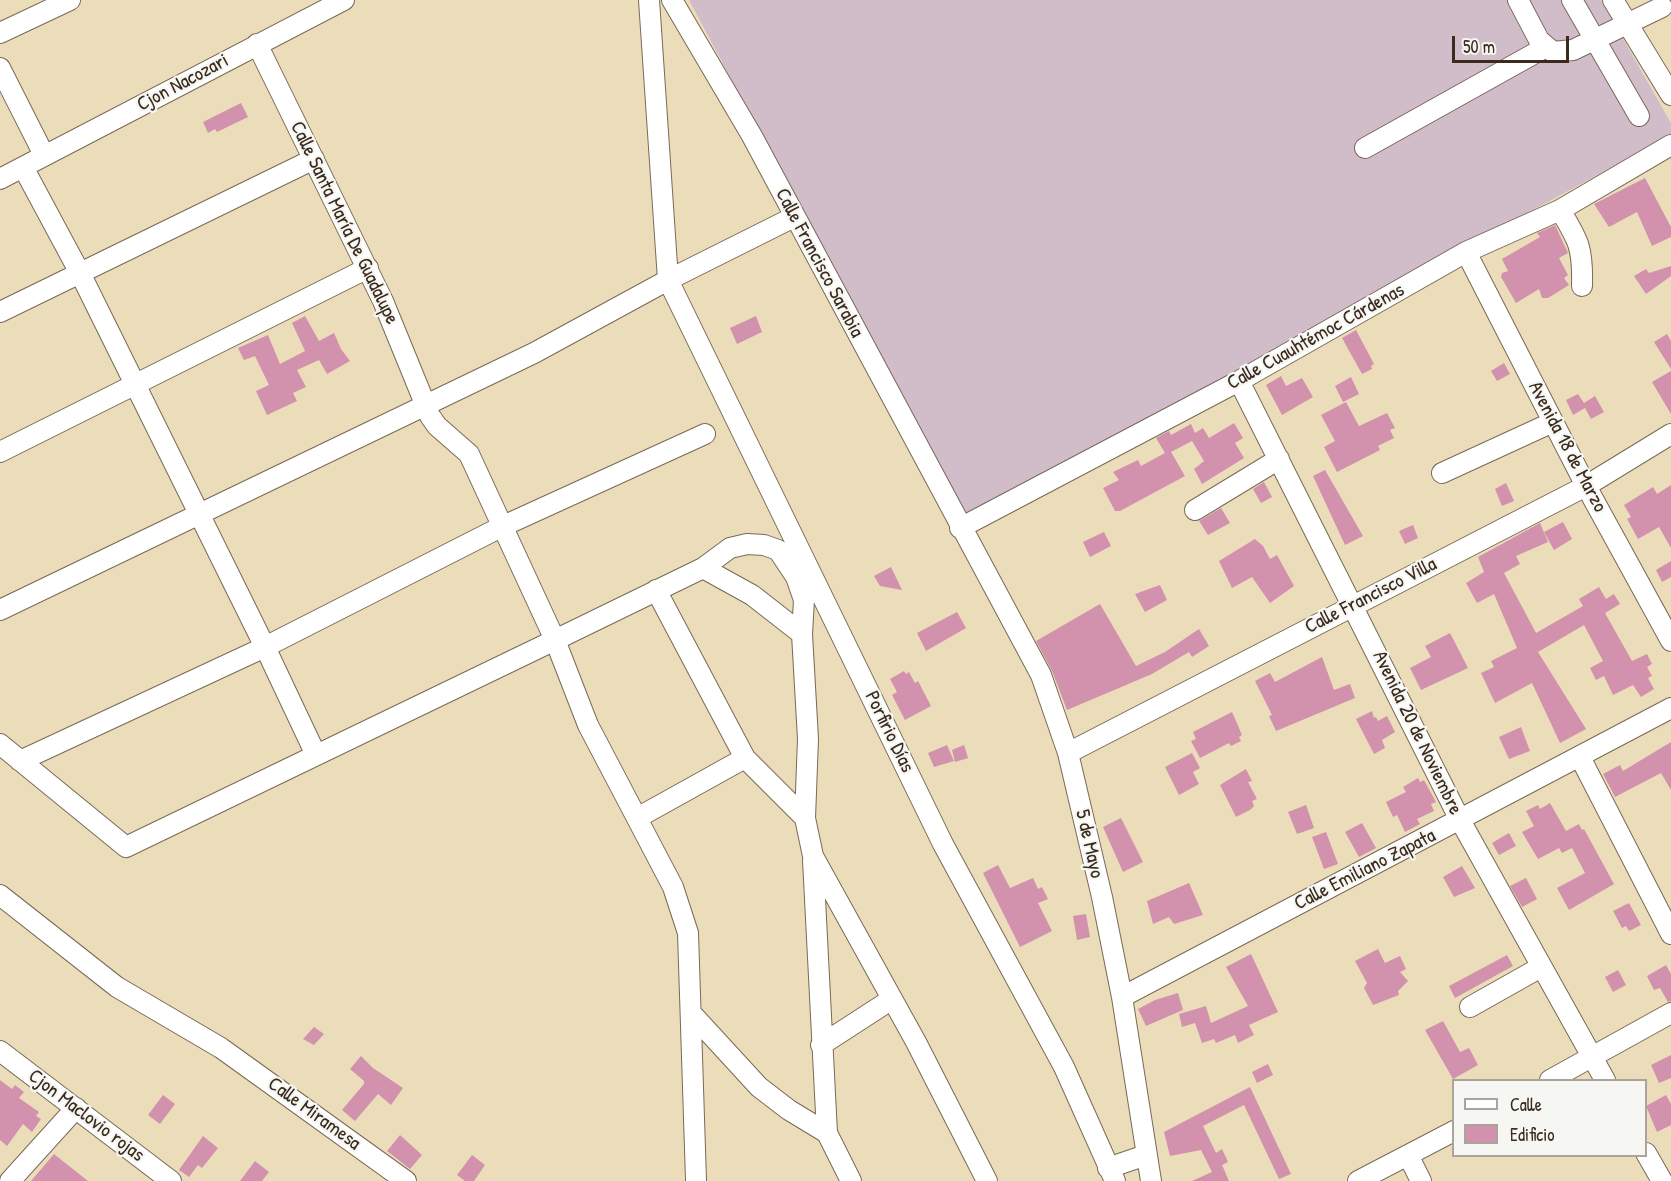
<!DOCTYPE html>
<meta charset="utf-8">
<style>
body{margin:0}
#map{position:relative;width:1671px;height:1181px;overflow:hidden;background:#ecddba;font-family:"Patrick Hand",sans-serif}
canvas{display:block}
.legend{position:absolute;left:1452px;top:1079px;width:195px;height:78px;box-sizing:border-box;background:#f6f6f2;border:2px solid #aba49d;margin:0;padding:8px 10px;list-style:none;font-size:18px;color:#3b2a1e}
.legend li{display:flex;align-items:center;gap:12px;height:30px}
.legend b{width:30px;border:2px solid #aba49d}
.scale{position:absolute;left:1452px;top:36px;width:117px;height:27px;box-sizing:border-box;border:3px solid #3b2a1e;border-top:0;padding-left:8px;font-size:18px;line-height:21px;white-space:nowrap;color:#3b2a1e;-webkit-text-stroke:4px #f6f6f2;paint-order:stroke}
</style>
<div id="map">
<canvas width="1671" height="1181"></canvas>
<ul class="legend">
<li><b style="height:8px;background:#fff"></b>Calle</li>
<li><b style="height:16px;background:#d291ac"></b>Edificio</li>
</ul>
<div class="scale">50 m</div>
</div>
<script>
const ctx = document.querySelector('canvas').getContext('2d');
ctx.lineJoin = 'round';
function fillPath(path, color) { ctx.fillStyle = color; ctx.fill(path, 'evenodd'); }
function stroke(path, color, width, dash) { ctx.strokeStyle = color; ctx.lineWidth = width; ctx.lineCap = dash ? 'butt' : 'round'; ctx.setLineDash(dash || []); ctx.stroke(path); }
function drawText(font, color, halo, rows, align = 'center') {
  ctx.font = font + ' "Patrick Hand",sans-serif'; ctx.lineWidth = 4.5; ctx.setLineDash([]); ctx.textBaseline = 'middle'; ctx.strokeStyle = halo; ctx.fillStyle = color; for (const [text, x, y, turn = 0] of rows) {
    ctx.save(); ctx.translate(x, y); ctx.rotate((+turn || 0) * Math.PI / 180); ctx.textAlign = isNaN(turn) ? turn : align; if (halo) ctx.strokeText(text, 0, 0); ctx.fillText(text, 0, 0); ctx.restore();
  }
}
const industrial = new Path2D(`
 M689 0H1601L1671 123V135L965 519Z`);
const building = new Path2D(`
 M241 103 248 117 217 132 215 129 208 133 203 122Z
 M1645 178 1671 227V237L1652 246 1637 212 1609 227 1594 204Z
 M1555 225 1568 253 1559 258 1568 275 1564 278 1569 285 1548 298H1542L1539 289 1516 303 1501 277 1502 273 1508 271 1502 259 1540 237 1537 233Z
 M1671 266V276L1646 294 1634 276 1646 269 1649 273Z
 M305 316 319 341 334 333 341 349 350 361 327 374 319 360 297 370 306 387 293 393 297 401 267 415 256 391 269 385 255 356 244 360 238 348 268 335 280 364 305 351 292 323Z
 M756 316 762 332 737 344 730 328Z
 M1356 330 1374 364 1371 366 1372 369 1362 374 1342 338Z
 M1667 334 1671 341V369L1654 342Z
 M1504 363 1510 374 1497 381 1491 371Z
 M1671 371V414L1652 382Z
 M1281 376 1286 386 1302 378 1313 397 1282 415 1266 385Z
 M1351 377 1359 394 1343 402 1335 386Z
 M1578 394 1584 403 1595 396 1604 412 1591 419 1585 408 1573 415 1566 400Z
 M1346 402 1359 426 1387 413 1395 428 1390 430 1394 438 1378 446 1380 450 1337 472 1324 447 1335 441 1321 415Z
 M1234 423 1243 438 1235 443 1244 458 1202 484 1194 469 1204 461 1192 441 1171 452 1185 476 1120 511H1115L1103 488 1119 480 1113 472 1138 460 1141 466 1165 453 1156 438 1169 431 1171 435 1191 424 1195 433 1203 428 1209 438Z
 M1325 470 1363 536 1345 545 1313 476Z
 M1264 482 1272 497 1261 503 1253 489Z
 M1506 483 1514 501 1502 506 1495 489Z
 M1671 485V548L1659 527 1638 539 1627 519 1631 517 1624 505 1653 487 1657 494Z
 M1221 508 1230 523 1208 535 1199 521Z
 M1563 522 1572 539 1554 550 1544 532Z
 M1540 523 1548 542 1516 556 1520 564 1504 573 1536 633 1583 606 1579 599 1599 587 1606 599 1614 594 1620 604 1605 613 1632 661 1647 654 1652 664 1647 667 1652 676 1648 678 1654 689 1641 697 1633 685 1613 695 1604 676 1596 680 1590 668 1603 661 1584 625 1538 652 1586 729 1560 743 1532 683 1495 703 1481 673 1494 667 1491 661 1517 648 1494 594 1477 603 1466 583 1484 572 1478 557Z
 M1413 525 1418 538 1405 544 1399 531Z
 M1104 532 1111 546 1090 557 1083 542Z
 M1255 539 1263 546 1270 559 1277 555 1294 586 1270 603 1252 577 1232 588 1219 561Z
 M1671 561V577L1662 582 1656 570Z
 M891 567 902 590 880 586 874 576Z
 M1160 585 1167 600 1145 612 1135 594Z
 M1100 604 1136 666 1165 652 1199 629 1209 646 1192 657 1189 652 1152 674 1067 710 1052 671 1036 641Z
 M957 612 966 628 926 651 917 633Z
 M1450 633 1468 668 1421 690 1410 668 1431 657 1425 646Z
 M1322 657 1334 690 1350 684 1355 698 1276 731 1269 716 1272 715 1255 681 1270 673 1275 682Z
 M904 671 906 674 909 672 915 683 918 681 931 706 905 720 892 695 897 692 890 679Z
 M1372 711 1374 718 1376 717 1378 721 1387 716 1395 732 1382 740 1385 748 1374 754 1356 719Z
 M1232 712 1242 735 1239 737 1241 741 1231 746 1229 743 1200 758 1191 741 1196 739 1193 732Z
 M1521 727 1530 751 1509 759 1499 737Z
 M1671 742V790L1661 773 1615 797 1603 774 1620 765 1623 771Z
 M947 745 954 761 934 767 928 753Z
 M964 745 968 758 955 762 952 750Z
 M1192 753 1200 768 1193 772 1199 784 1179 795 1165 767Z
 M1246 769 1252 781 1248 782 1257 799 1252 801 1254 806 1250 810 1236 817 1220 785Z
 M1418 778 1420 782 1424 780 1436 802 1431 804 1434 811 1417 819 1420 824 1405 832 1397 815 1393 817 1386 802 1406 792 1403 787Z
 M1550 803 1566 831 1579 824 1582 830 1584 829 1614 884 1569 910 1557 888 1585 873 1572 848 1562 853 1559 848 1538 859 1522 832 1534 826 1526 811 1538 805 1540 809Z
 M1306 805 1314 828 1297 834 1288 812Z
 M1121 818 1143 862 1123 872 1103 827Z
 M1362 823 1376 848 1359 857 1345 832Z
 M1326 832 1338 864 1324 869 1312 837Z
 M1509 833 1516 846 1499 855 1492 843Z
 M998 865 1010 888 1033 878 1038 889 1042 887 1048 899 1038 903 1052 931 1020 947 983 873Z
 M1462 866 1475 888 1454 897 1443 877Z
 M1526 878 1537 899 1522 907 1510 886Z
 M1189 883 1203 915 1174 924 1169 917 1153 924 1147 901Z
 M1629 903 1641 925 1629 931 1626 926 1622 928 1613 911Z
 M1086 914 1090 937 1077 940 1073 916Z
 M1378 949 1385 963 1400 956 1406 969 1400 972 1408 981 1398 991 1399 995 1373 1005 1364 988 1367 983 1355 961Z
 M1251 954 1278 1012 1249 1025 1254 1035 1238 1043 1235 1035 1216 1043 1214 1039 1202 1043 1195 1023 1182 1027 1179 1014 1206 1006 1211 1023 1248 1006 1226 967Z
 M1507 955 1513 966 1455 998 1449 986Z
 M1666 965 1671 974V1001L1668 1002 1660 988 1654 990 1647 976Z
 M1618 970 1626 985 1613 992 1605 977Z
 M1178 993 1183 1010 1146 1026 1138 1009 1155 1000Z
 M1443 1021 1460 1052 1469 1048 1478 1065 1453 1079 1425 1030Z
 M314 1027 324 1034 314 1045 303 1039Z
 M1671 1055V1078L1659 1083 1651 1065Z
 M361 1056 373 1068 403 1088 391 1105 378 1094 355 1121 342 1110 364 1084V1081L350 1069Z
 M1268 1064 1273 1075 1257 1083 1252 1072Z
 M0 1080 12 1089 15 1085 24 1092 19 1098 39 1112 36 1116 41 1119 32 1132 23 1124 7 1146 0 1140Z
 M1250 1087 1291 1174 1279 1179 1244 1105 1203 1126 1216 1153 1222 1149 1228 1162 1222 1165 1229 1181H1192L1212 1172 1201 1150 1170 1156 1164 1132Z
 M163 1095 175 1104 160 1124 148 1115Z
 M1666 1095 1671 1104V1125L1657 1132 1646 1106Z
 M400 1135 422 1155 410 1169 387 1151Z
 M203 1136 218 1148 202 1168 198 1165 189 1177 179 1170Z
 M54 1154 64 1162 88 1181H31Z
 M472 1155 485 1165 474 1181H465L457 1175Z
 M255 1161 269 1172 262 1181H240Z`);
const minor = new Path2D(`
 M649 0 668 280 943 844 1064 1067 1115 1181
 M672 0 752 136 1041 675 1068 753 1102 897 1122 997 1151 1181
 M1518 0 1539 40 1553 52 1573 50 1662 7
 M1572 0 1639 116
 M1613 0 1671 95
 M0 33 70 0
 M257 44 383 301 430 416 437 426 469 454 555 640 703 568 730 548 747 544 764 545 778 550 796 577 804 600 802 634 808 739 805 818 813 856 916 1042 987 1181
 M0 68 44 155
 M1365 148 1546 47
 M23 167 81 275 265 647 501 527 705 434
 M0 179 344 0
 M1560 210C1579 241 1583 248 1582 286
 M1466 252 1586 486 1671 641
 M0 312 314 159
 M1239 381 1460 820 1605 1080
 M0 452 368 268
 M1442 473 1553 422
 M1195 510 1279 459
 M960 528 1239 381 1466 252 1560 210 1671 145
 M703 568 752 595 802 634
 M656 590 745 758 805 818
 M0 610 534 353 668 280 794 217
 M0 744 126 847 555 640 588 725 673 887 688 933 696 1180
 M1068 753 1586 486 1671 434
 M1580 757 1671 934
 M20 761 265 647 316 755
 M637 818 745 758
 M0 895 117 987 221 1048 406 1181
 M1122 997 1671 708
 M1470 1007 1541 967
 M691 1013 759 1087 789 1110 827 1133 813 860
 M821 1045 892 999
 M0 1051 171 1181
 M1550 1080 1671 1013
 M827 1133 851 1181
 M1646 1153 1662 1181
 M1408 1155 1421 1181
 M1108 1168 1146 1155
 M10 1181 76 1108
 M1358 1181 1454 1131`);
const streetNames = [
 ["Cjon Nacozari",183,83,-28],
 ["Calle Santa María De Guadalupe",344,223,64],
 ["Calle Francisco Sarabia",819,263,62],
 ["Calle Cuauhtémoc Cárdenas",1316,337,-29],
 ["Avenida 18 de Marzo",1567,447,62],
 ["Calle Francisco Villa",1371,596,-27],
 ["Porfirio Días",889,732,64],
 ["Avenida 20 de Noviembre",1417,733,64],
 ["5 de Mayo",1089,844,77],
 ["Calle Emiliano Zapata",1365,870,-27],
 ["Calle Miramesa",314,1114,36],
 ["Cjon Maclovio rojas",86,1116,37]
];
fillPath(industrial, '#d1bdca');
fillPath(building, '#d291ac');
stroke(minor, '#796955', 22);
stroke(minor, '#fff', 20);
drawText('20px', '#3b2a1e', '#f6f6f2', streetNames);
</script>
